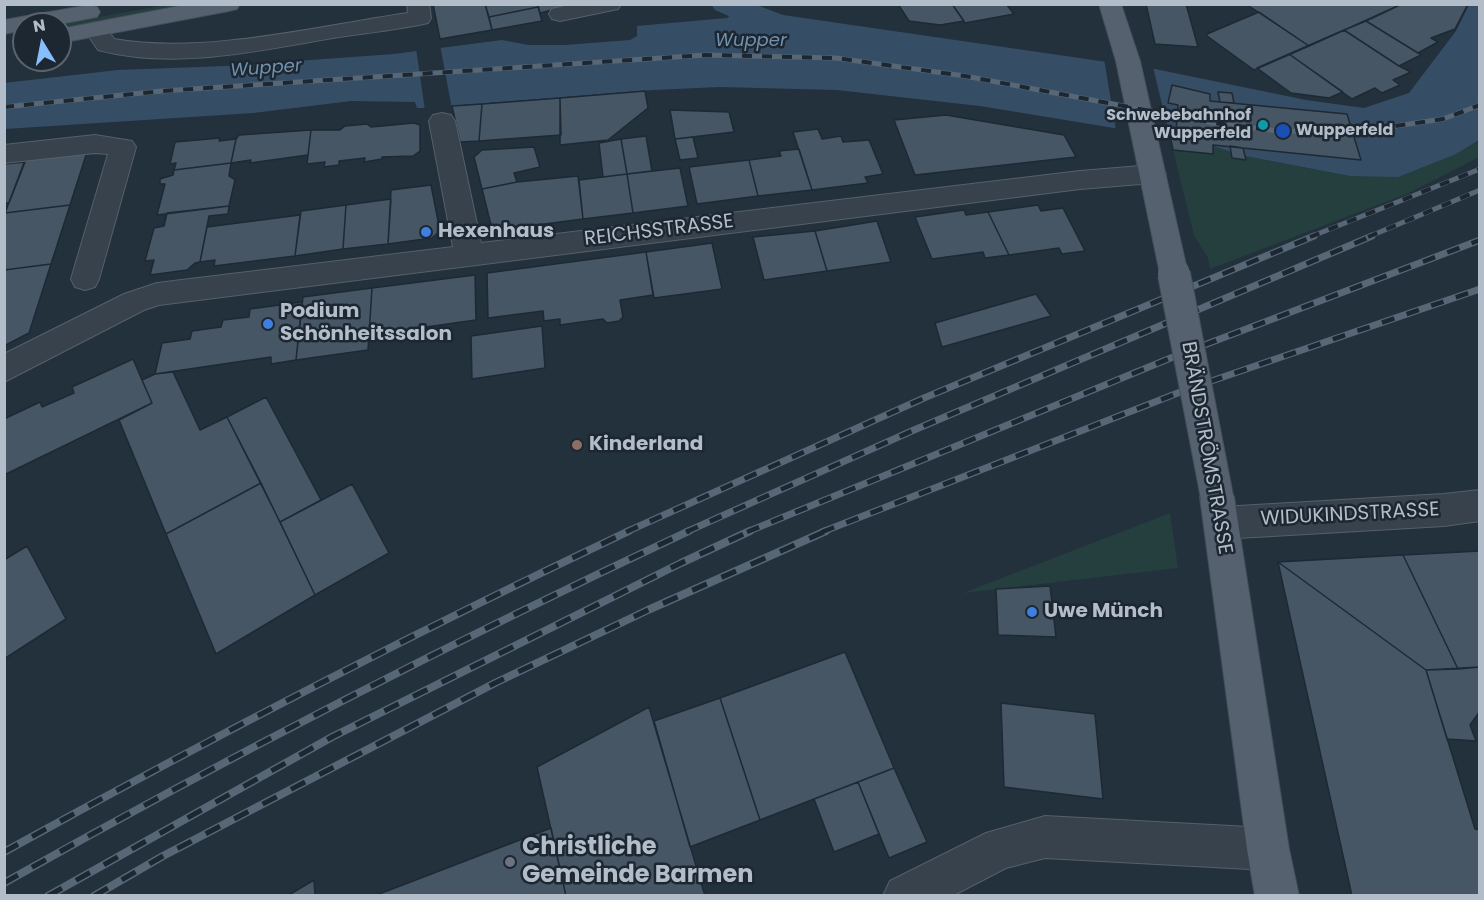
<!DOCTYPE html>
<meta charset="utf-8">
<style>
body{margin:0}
#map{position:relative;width:1484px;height:900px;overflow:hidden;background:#23313d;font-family:Poppins,sans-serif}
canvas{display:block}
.frame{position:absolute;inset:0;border:6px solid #b2bdc9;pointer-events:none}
.north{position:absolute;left:12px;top:12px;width:60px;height:60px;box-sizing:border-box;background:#1c2732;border:2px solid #58636e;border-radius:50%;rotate:350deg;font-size:16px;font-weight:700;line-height:24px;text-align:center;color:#b2bdc9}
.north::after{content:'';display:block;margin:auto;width:21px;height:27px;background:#85befb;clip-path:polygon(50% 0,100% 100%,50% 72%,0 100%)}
</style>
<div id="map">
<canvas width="1484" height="900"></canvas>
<div class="frame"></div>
<div class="north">N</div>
</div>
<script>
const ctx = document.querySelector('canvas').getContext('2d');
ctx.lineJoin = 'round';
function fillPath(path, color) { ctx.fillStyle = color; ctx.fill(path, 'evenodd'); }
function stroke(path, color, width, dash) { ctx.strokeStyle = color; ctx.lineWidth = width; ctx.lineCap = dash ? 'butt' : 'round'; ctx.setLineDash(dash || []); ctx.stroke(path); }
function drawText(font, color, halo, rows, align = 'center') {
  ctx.font = font + ' Poppins,sans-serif'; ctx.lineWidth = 5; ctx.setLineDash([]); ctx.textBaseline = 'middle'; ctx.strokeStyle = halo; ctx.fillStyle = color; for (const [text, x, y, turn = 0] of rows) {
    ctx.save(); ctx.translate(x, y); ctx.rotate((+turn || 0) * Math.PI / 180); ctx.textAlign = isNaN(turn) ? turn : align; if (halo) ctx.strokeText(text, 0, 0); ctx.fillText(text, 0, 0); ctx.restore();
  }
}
const green = new Path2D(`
 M165 5H193L60 30V24Z
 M1169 134 1181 135 1240 155 1350 176 1456 154 1479 140V157L1409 193 1210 269 1208 258 1194 235Z
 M1170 513 1178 568 963 593Z`);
const water = new Path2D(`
 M754 4 783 15 1155 69 1306 100 1364 108 1409 93 1456 31 1469 5H1479V140L1456 154 1398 177 1350 176 1240 155 1181 135 1114 128 980 106 837 90 720 87 653 90 425 108H417L415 102 351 101 253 113 5 129 4 83 118 70 226 66 394 54 502 40 528 45H565L630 40 637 36V26L727 18 742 5Z`);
const pier = new Path2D(`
 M440 45 452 109 425 111 416 48Z
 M1104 59 1153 67 1170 137 1116 131Z`);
const canal = new Path2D(`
 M711 4H750L799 26 804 32 799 38 789 41 779 38 715 10Z`);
const building = new Path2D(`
 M433 4H485L492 30 440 39Z
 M485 4H537L538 7 489 17Z
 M542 4H578L540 13 538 5Z
 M898 4H952L964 21 940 25 909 21Z
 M952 4H1006L1014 14 965 23Z
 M1146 4H1186L1198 47 1155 44Z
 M1246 4H1402L1309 46Z
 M1402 4H1468L1455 29 1431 38 1438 42 1418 53 1366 21Z
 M538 7 542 21 492 30 489 17Z
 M1259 12 1309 46 1254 70 1207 36V34Z
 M1366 21 1418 53 1421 55 1399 66 1344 30Z
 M1344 30 1399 66 1411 72 1393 80 1400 85 1382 93 1375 88 1352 99 1289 54Z
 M1289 54 1343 92 1329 98 1291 93 1257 68Z
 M1172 85 1210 94V101L1347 114 1361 160 1213 145V154L1173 150 1169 130 1176 131 1178 105 1168 103Z
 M645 91 648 108 608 140 560 145V98Z
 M1218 92 1232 93 1234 103 1220 102Z
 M560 98 561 135 479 141 482 104Z
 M482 104 479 141 460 142 452 106Z
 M670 110 729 112 734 132 675 139Z
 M946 115 1064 135 1076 157 915 175 894 120Z
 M414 123 420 125V151L413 156 382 157V159L364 162 365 158 339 161V165L324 167 325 162 307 164 311 130H340L345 126 367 124 371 127Z
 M818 129 822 139 841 136 843 142 869 140 883 174 865 177 868 183 812 190 793 132Z
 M311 130 308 155 250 163 251 160 231 163 236 139 239 135Z
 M646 136 652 171 627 174 621 139Z
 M693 137 698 158 680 160 675 139Z
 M220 138 219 141 236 139 231 163 174 170 176 163 170 164 175 142Z
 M621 139 627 174 603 177 599 143Z
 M1230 146 1243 148 1246 160 1232 158Z
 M534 147 540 167 514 173 517 182 482 189 474 157 482 150Z
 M799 149 812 190 758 196 749 160 781 156 779 151Z
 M87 152 70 205 5 213 25 160Z
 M749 160 758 196 697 204 689 167Z
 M25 162 9 203H4V164Z
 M231 163 229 176 235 180 229 206 157 215 165 184H160V179L173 175 174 170Z
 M680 168 688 206 633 213 627 174Z
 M627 174 633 213 583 219 579 180Z
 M578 176 583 219 498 230 491 225 482 189 517 182Z
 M431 185 440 231 432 238 388 244 391 190Z
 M391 199 388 244 343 249 346 205Z
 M70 205 51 264 4 270 5 213Z
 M346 205 343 249 295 256 301 211Z
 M1038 205 1041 211 1063 208 1085 251 1062 254 1059 248 1009 255 988 212Z
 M229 206 228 214 209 216 200 262 195 263 187 270 150 275 154 260 145 261 154 228 164 226 167 213Z
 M964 210 966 215 988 212 1009 255 985 258 983 252 932 259 915 217Z
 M300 215 295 256 214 266 215 260 200 262 207 227Z
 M877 221 891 262 827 271 815 231Z
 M815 231 827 271 764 280 753 237Z
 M712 243 722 289 654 298 646 252Z
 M646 252 653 295 620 300 623 317 619 321 607 323 603 319 560 325V319L544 321 543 311 488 318 487 273Z
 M51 264 29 333 4 346V270Z
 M475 275 476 320 369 335 372 288Z
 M372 288 368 350 296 360 303 297Z
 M1036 294 1051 316 942 347 935 323Z
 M302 302 296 360 271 364V357L155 374 162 343 190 339 192 331 221 327 223 320 249 317 250 309Z
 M542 326 545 368 472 379 471 336Z
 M133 359 152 403 4 475V419L40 402 42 407 74 393 72 387Z
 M173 372 200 430 227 417 261 483 166 534 119 420 152 403 142 380 155 374Z
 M266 397 321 500 280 522 227 417Z
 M261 483 315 595 216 654 166 534Z
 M352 484 389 553 315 595 280 522Z
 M27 546 66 619 4 659V560Z
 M1480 551V667L1458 669 1403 555Z
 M1403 555 1458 669 1426 670 1278 562Z
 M1278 562 1426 670 1475 829 1480 830V896H1352Z
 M1050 586 1056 637 998 635 996 589Z
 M845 652 894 768 760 820 720 698Z
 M1480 667V711L1470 725 1476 741 1447 739 1426 670Z
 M720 698 760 820 690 847 654 721Z
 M1001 703 1095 714 1103 799 1004 787Z
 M649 707 705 896H566L537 767Z
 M894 768 927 842 889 858 858 782Z
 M858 782 879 834 834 852 814 799Z
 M551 828 566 896H374Z
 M314 880 315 896H287Z`);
const minor = new Path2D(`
 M407 4H429L431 18 428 23C397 30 365 33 333 38 257 51 174 70 98 50L84 29 88 24 96 22 104 24 114 39C205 55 317 26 408 13Z
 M573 4H621L618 9 560 21 552 19 549 14 552 9Z
 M442 113 451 115 455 121 481 243 1080 171 1153 165 1162 167 1166 174 1162 181 1153 183 1080 189 159 305 144 310 4 382V354L124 294 157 283 453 247 429 121 433 115Z
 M95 135 132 141 136 147 99 279 95 287 85 290 75 287 71 279 108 154 95 153 4 163V145Z
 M1480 490V521L1444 526 1221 539 1209 534 1204 523 1209 512 1221 507 1444 494Z
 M1045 816 1268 828 1283 834 1289 849 1283 864 1268 870 1045 858 1006 868 952 896H883L890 881 986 833Z`);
const major = new Path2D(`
 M190 4H240L237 9 229 11 60 43V29Z
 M1099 4H1121L1140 61 1188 274 1184 282 1174 285 1164 282 1160 274 1116 61Z
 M89 5 97 7 100 12 97 17 60 24H24V30L4 34V20Z
 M1217 482 1229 486 1234 497 1289 849 1299 896H1255L1247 849 1200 497 1205 486Z`);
const railFar2 = new Path2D(`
 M4 107 162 91 706 55 836 58 965 76 1214 123 1278 131 1355 132 1443 119 1480 105
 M1310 237 1480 169
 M1368 237 1480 190`);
const railFar1 = new Path2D(`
 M626 532 924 398 1314 236
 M686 532 914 430 1372 236
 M747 532 1178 355 1480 240
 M822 532 1188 389 1480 289`);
const rail = new Path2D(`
 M4 852C209 739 417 631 629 531
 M4 883C228 757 456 640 689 531
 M48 896 332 737 681 563 750 531
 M94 896 163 856 495 683 648 610 826 531`);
const majorBridge = new Path2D(`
 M1174 274 1217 497`);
const markers = [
 [1263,125,6,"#0f9aa8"],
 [1283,131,8,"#1a4fb4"],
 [426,232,6,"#3f7fe0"],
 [268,324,6,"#3f7fe0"],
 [577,445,6,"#8d6e63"],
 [1032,612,6,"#3f7fe0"],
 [510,862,6,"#6b7280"]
];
const farPoinames = [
 ["Schwebebahnhof",1251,116],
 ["Wupperfeld",1251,134],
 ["Wupperfeld",1296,131,"left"]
];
const farWaternames = [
 ["Wupper",751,41],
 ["Wupper",266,69,-4]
];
const streetNames = [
 ["REICHSSTRASSE",659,231,-7],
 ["BRÄNDSTRÖMSTRASSE",1206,448,80],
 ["WIDUKINDSTRASSE",1350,515,-3]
];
const poiNames = [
 ["Hexenhaus",438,232],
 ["Podium",280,312],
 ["Schönheitssalon",280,335],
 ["Kinderland",589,445],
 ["Uwe Münch",1044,612]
];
const nearPoinames = [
 ["Christliche",522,848],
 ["Gemeinde Barmen",522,876]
];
fillPath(green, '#253e3e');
fillPath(water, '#364e65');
fillPath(pier, '#23313d');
fillPath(canal, '#364e65');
fillPath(building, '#465664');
stroke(building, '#1e2934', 1.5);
stroke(minor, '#55606b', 2);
stroke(major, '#434e59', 2);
fillPath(minor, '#37424d');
fillPath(major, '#55616e');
stroke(railFar2, '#586775', 5);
stroke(railFar1, '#586775', 7);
stroke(rail, '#586775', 8);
stroke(railFar2, '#1c2732', 4, [10]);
stroke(railFar1, '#1c2732', 4.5, [13]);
stroke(rail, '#1c2732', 5, [16]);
stroke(majorBridge, '#434e59', 34, []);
stroke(majorBridge, '#55616e', 32);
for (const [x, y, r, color] of markers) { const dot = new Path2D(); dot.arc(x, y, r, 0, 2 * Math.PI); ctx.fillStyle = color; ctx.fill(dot); stroke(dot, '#1c2732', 2); }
drawText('bold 16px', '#b2bdc9', '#1c2732', farPoinames, 'right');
drawText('italic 18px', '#7191ad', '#1c2732', farWaternames);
drawText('20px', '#b2bdc9', '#1c2732', streetNames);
drawText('bold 20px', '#b2bdc9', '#1c2732', poiNames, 'left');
drawText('bold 24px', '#b2bdc9', '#1c2732', nearPoinames, 'left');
</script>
